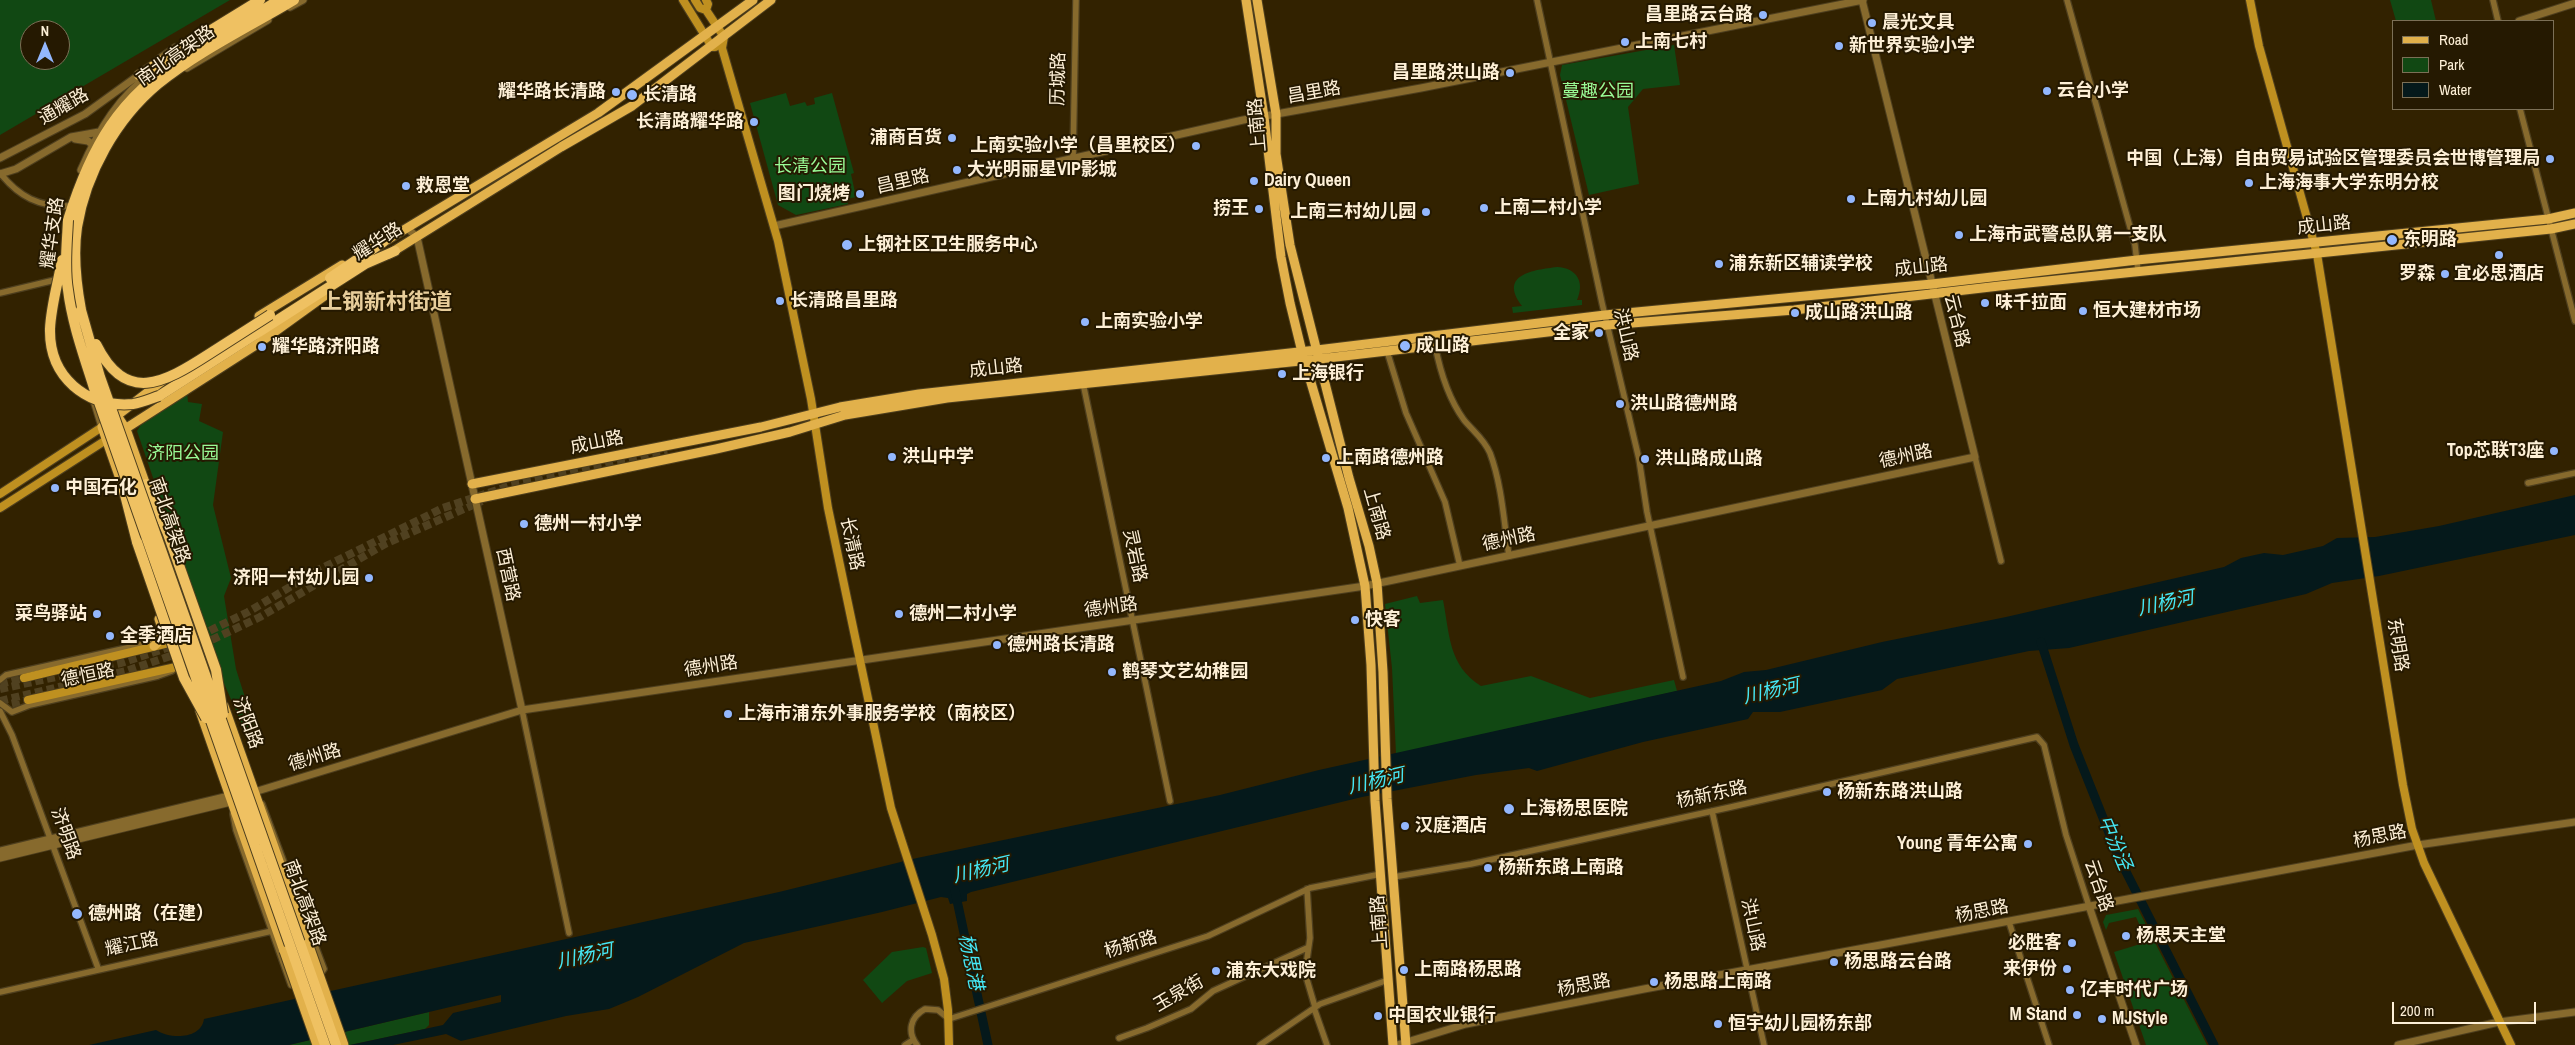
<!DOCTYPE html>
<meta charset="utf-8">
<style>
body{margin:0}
#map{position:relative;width:2575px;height:1045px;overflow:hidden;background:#322200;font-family:"Archivo Narrow",sans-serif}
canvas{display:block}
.legend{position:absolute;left:2392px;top:20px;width:162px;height:90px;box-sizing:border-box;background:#251901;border:1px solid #7b6f56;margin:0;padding:6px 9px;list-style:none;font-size:15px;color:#fdefd6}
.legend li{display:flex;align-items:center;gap:10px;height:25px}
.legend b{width:25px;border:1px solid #7b6f56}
.north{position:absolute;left:20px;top:20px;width:50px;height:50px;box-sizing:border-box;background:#251901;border:1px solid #7b6f56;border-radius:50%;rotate:0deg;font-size:14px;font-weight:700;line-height:20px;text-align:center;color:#fdefd6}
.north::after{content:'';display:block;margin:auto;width:18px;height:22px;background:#93b7fd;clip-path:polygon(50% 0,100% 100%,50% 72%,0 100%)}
.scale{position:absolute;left:2392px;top:1002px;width:144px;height:22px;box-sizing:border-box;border:2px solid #fdefd6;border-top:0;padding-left:6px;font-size:15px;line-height:18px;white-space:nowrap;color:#fdefd6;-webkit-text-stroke:4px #251901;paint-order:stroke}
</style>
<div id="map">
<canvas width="2575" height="1045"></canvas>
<ul class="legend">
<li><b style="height:6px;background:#e2b14b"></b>Road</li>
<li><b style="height:14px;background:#114813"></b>Park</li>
<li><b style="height:14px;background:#05191b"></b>Water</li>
</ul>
<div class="north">N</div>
<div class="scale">200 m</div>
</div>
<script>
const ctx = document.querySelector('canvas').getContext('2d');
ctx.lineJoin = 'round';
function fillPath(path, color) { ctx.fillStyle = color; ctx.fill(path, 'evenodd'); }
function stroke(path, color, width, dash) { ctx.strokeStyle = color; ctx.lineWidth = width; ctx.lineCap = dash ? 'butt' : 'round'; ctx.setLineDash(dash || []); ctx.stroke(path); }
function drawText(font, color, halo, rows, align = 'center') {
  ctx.font = font + ' "Archivo Narrow","Noto Sans SC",sans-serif'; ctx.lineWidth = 4; ctx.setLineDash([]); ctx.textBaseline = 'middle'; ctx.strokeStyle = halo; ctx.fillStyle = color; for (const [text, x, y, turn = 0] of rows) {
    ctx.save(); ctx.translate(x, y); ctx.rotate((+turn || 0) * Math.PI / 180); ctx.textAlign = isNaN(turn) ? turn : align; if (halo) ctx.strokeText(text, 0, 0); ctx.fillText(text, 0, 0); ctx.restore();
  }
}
const green = new Path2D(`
 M0 0H230L0 135ZM30 30H60V60H30Z
 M2390 0H2431L2436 21H2396Z
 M1674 45 1680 85 1643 89 1628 107 1639 184 1589 195 1560 75 1562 65Z
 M786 93 790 106 805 102 807 106 815 104 814 98 832 93 854 173 851 174 856 197 847 199 848 204 796 215 778 205 750 103Z
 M1557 267C1577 268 1585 282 1577 300H1582V305L1513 313 1512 307 1522 306C1498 274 1534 270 1557 267Z
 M187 392 188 402 202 404 199 421 223 432 213 505 231 578 224 596 236 669 260 745 252 747 222 679 137 431 144 420Z
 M1417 596 1420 603 1443 600C1450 635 1448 665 1481 686L1531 676 1590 698 1674 680 1677 691 1396 754 1392 668 1385 604Z
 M2138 909 2207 1045H2146L2114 952 2147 942 2136 917 2109 923 2106 930 2103 922 2106 915Z
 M923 947 926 948 932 973 907 981 882 1003 863 980 892 952Z
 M429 1012V1025L425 1029 350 1045H289Z`);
const water = new Path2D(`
 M2575 495V535L2379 576 2332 583 2306 594 2069 648 2029 651 1897 679 1882 690 1780 712H1753L1748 719 1643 742 1537 771 1529 768 1476 775 1362 797 971 892 967 894V901L950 904 948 898 941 897 882 912 744 943 638 997 609 1009 566 1016 461 1041 446 1034 393 1045H350L443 1025 453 1013 501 1002V995L289 1045H89L156 1030C169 1039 201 1040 204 1019L779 892 917 858 1220 795 1319 770 1721 681 1744 672 1766 670 1882 642 2006 617 2224 567 2241 558 2264 553 2283 555 2323 546 2337 538 2375 537 2439 526Z`);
const river = new Path2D(`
 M2041 642 2074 745 2119 858 2214 1045
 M955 891 988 1045`);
const secondaryTunnel = new Path2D(`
 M199 636 248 612 320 569 443 508 509 486 667 450
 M201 645 260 617 385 544 482 501
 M0 684 24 678
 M0 689 121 663 188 641
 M0 701 126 671 191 649
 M0 706 28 700`);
const minor = new Path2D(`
 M1537 0 1602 303 1639 459 1647 512 1683 677
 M2067 0 2135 245 2138 271
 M2493 0 2498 21
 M158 59 175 47
 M2520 109 2575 321
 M1073 159 1076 0
 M0 173C19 197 39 207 70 206
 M0 293 59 279
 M1435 345C1440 371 1448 398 1464 420 1474 432 1484 439 1490 453 1502 485 1504 523 1509 556
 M1387 351 1406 413 1445 502 1460 566
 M1083 383 1170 801
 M1975 457 2001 561
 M2528 483 2575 473
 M0 680 6 675 158 641
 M0 703 12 712 30 705 158 676 172 671
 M522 710 569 933
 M0 711 12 735 98 968
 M262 804 324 969 319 976
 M1712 811 1764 1045
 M233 814 236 830 291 985 299 983
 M1393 877 1471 864 1731 807 2037 737 2044 745 2066 835 2089 906
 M1307 889 1310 938 1305 973 1315 1007
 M2009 922 2049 1045
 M0 992 272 931
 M1314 1008 1327 1045
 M1119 1038 1147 1028 1191 1009 1213 991 1307 948
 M905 1045 913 1040
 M917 1045C907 1032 910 1017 925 1009L938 1010 949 1019 1208 936 1310 888 1381 874
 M1260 1045 1320 1004 1388 980`);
const tertiary = new Path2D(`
 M290 7 303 0
 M2519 21 2575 3
 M187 68 268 20
 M75 139 88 141 93 145
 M0 158 85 114 139 75
 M81 170C99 129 119 95 156 70
 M0 174 16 169 71 137 99 132
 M774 226 1243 120 1421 88 1863 0
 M407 228 417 237 522 710
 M94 401 102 427
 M251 793 522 710 1365 586 1975 457 1862 0
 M0 851 233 795
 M0 858 235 801
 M2089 906 2136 1045
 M1397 1045 1466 1024 1644 989 2418 845 2575 822
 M2398 1045 2499 1022 2575 1012`);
const secondary = new Path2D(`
 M683 0 712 47H715
 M695 0 700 8 706 10
 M706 0 708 4 706 10 724 37 722 48 778 241 811 399 828 508 891 808 932 935 944 979 948 1010 949 1045
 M2250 0 2259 46 2317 254 2403 785 2412 829 2424 863 2511 1045
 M0 494 102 427
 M0 508 106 440
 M24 678 177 641
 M28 700 185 665`);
const primary = new Path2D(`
 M1246 0 1264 117 1281 257 1290 303 1302 352 1348 508 1365 586 1371 665 1375 801 1393 1045
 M1257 0 1276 114V154L1290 245 1349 478 1369 546 1377 583 1383 672 1387 799 1406 1045
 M377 246 598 113 753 0
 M389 254 561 147 632 106 771 0
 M259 316 342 265
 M116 414 126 429 148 491
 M114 436 259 343 327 294
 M472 484 761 427 840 407 919 394 1317 350 1605 315 1932 284 2137 260 2548 219 2575 213
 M126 496 102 427 165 379
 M475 499 716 449 790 432 845 415 947 398 1319 359 1607 325 1794 310 1999 286 2551 229 2575 224
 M154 646C164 638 163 630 159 619
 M224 706 308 943
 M200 711 284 951`);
const trunk = new Path2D(`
 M199 49 279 0
 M160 67 172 54 260 0
 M139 75 163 60
 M68 220C91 147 119 96 186 56
 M330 278 383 242
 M81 310C76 283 73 254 77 227 86 173 116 119 158 84 199 51 249 27 294 0
 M159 396 365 264 395 251
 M146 484 168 534
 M124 491 137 542`);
const primaryBridge = new Path2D(`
 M308 943 344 1045
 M284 951 317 1045`);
const trunkBridge = new Path2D(`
 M68 220C67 243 64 267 68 290 72 323 84 356 94 388L325 1045
 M62 260C58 283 51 306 50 329 49 377 86 408 133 404 141 403 150 399 159 396
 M81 310 100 377 336 1045
 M96 344C126 405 164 383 209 354 229 341 250 328 270 315
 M168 534 216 670 223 714
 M137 542 184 678 206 718`);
const markers = [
 [1763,15,5,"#93b7fd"],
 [1872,23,5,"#93b7fd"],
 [1625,42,5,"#93b7fd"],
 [1839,46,5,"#93b7fd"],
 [1510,73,5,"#93b7fd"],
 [2047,91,5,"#93b7fd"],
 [616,92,5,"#93b7fd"],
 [632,95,6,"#93b7fd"],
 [754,122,5,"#93b7fd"],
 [952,138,5,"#93b7fd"],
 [1196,146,5,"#93b7fd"],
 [2550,159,5,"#93b7fd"],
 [957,170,5,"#93b7fd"],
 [1254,181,5,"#93b7fd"],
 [2249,183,5,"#93b7fd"],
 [406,186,5,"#93b7fd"],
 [860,194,5,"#93b7fd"],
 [1851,199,5,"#93b7fd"],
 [1484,208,5,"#93b7fd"],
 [1259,209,5,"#93b7fd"],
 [1426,212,5,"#93b7fd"],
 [1959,235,5,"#93b7fd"],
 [2392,240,6,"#93b7fd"],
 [847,245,6,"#93b7fd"],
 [2499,255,5,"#93b7fd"],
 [1719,264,5,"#93b7fd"],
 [2445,274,5,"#93b7fd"],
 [780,301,5,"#93b7fd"],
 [1985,303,5,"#93b7fd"],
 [2083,311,5,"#93b7fd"],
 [1795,313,5,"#93b7fd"],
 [1085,322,5,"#93b7fd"],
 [1599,333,5,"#93b7fd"],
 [1405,346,6,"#93b7fd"],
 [262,347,5,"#93b7fd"],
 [1282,374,5,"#93b7fd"],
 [1620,404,5,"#93b7fd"],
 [2554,451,5,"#93b7fd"],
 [892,457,5,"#93b7fd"],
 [1326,458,5,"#93b7fd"],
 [1645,459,5,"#93b7fd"],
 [55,488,5,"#93b7fd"],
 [524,524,5,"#93b7fd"],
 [369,578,5,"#93b7fd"],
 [97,614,5,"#93b7fd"],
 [899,614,5,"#93b7fd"],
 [1355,620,5,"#93b7fd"],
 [110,636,5,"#93b7fd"],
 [997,645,5,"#93b7fd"],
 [1112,672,5,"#93b7fd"],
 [728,714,5,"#93b7fd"],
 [1827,792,5,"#93b7fd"],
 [1509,809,6,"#93b7fd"],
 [1405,826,5,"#93b7fd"],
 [2028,844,5,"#93b7fd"],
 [1488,868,5,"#93b7fd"],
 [77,914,6,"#93b7fd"],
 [2126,936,5,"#93b7fd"],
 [2072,943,5,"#93b7fd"],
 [1834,962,5,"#93b7fd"],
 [2067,969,5,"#93b7fd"],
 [1404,970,5,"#93b7fd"],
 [1216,971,5,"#93b7fd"],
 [1654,982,5,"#93b7fd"],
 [2070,990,5,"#93b7fd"],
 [2077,1015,5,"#93b7fd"],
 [1378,1016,5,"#93b7fd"],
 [2102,1019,5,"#93b7fd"],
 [1718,1024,5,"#93b7fd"]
];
const poiNames = [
 ["昌里路云台路",1753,15,"right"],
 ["晨光文具",1882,23],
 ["上南七村",1635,42],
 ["新世界实验小学",1849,46],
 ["昌里路洪山路",1500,73,"right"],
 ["云台小学",2057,91],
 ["耀华路长清路",606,92,"right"],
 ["长清路",643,95],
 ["长清路耀华路",744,122,"right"],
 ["浦商百货",942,138,"right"],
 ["上南实验小学（昌里校区）",1186,146,"right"],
 ["中国（上海）自由贸易试验区管理委员会世博管理局",2540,159,"right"],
 ["大光明丽星VIP影城",967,170],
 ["Dairy Queen",1264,181],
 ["上海海事大学东明分校",2259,183],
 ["救恩堂",416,186],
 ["图门烧烤",850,194,"right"],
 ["上南九村幼儿园",1861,199],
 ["上南二村小学",1494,208],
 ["捞王",1249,209,"right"],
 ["上南三村幼儿园",1416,212,"right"],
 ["上海市武警总队第一支队",1969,235],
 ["东明路",2403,240],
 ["上钢社区卫生服务中心",858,245],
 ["浦东新区辅读学校",1729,264],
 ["罗森",2435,274,"right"],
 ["宜必思酒店",2499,274,"center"],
 ["长清路昌里路",790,301],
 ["味千拉面",1995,303],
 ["恒大建材市场",2093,311],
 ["成山路洪山路",1805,313],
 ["上南实验小学",1095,322],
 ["全家",1589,333,"right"],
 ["成山路",1416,346],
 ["耀华路济阳路",272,347],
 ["上海银行",1292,374],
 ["洪山路德州路",1630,404],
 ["Top芯联T3座",2544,451,"right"],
 ["洪山中学",902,457],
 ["上南路德州路",1336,458],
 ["洪山路成山路",1655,459],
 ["中国石化",65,488],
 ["德州一村小学",534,524],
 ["济阳一村幼儿园",359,578,"right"],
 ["菜鸟驿站",87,614,"right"],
 ["德州二村小学",909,614],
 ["快客",1365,620],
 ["全季酒店",120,636],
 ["德州路长清路",1007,645],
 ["鹤琴文艺幼稚园",1122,672],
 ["上海市浦东外事服务学校（南校区）",738,714],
 ["杨新东路洪山路",1837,792],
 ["上海杨思医院",1520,809],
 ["汉庭酒店",1415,826],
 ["Young 青年公寓",2018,844,"right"],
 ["杨新东路上南路",1498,868],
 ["德州路（在建）",88,914],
 ["杨思天主堂",2136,936],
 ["必胜客",2062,943,"right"],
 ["杨思路云台路",1844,962],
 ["来伊份",2057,969,"right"],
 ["上南路杨思路",1414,970],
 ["浦东大戏院",1226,971],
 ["杨思路上南路",1664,982],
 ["亿丰时代广场",2080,990],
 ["M Stand",2067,1015,"right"],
 ["中国农业银行",1388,1016],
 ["MJStyle",2112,1019],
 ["恒宇幼儿园杨东部",1728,1024]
];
const streetNames = [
 ["南北高架路",176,56,-35],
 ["历城路",1059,79,-89],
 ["昌里路",1314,93,-10],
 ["通耀路",64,107,-30],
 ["上南路",1258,125,-95],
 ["昌里路",903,182,-13],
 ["成山路",2324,226,-6],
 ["耀华支路",53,233,-82],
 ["耀华路",378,242,-32],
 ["成山路",1921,268,-6],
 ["云台路",1956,321,76],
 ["洪山路",1625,335,77],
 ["成山路",996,369,-6],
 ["成山路",597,443,-11],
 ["德州路",1906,457,-12],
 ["上南路",1376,514,74],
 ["南北高架路",169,521,71],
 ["德州路",1509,540,-12],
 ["长清路",851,544,78],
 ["灵岩路",1134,556,78],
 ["西营路",507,575,78],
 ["德州路",1111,608,-8],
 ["东明路",2397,645,81],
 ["德州路",711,667,-9],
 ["德恒路",88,676,-12],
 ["济阳路",247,723,70],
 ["德州路",315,758,-17],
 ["杨新东路",1712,795,-12],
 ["济明路",65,834,70],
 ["杨思路",2380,837,-11],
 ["云台路",2098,886,71],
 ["南北高架路",304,903,70],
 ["杨思路",1982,912,-11],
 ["上南路",1380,922,-94],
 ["洪山路",1752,925,78],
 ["耀江路",132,945,-12],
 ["杨新路",1131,945,-17],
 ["杨思路",1584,986,-11],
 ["玉泉街",1179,994,-30]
];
const parkNames = [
 ["蔓趣公园",1598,92],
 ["长清公园",810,167],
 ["济阳公园",183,454]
];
const waterNames = [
 ["川杨河",2166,604,-12],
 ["川杨河",1771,692,-13],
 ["川杨河",1376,782,-13],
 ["中汾泾",2114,843,67],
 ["川杨河",981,871,-13],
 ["川杨河",585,957,-12],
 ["杨思港",970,962,78]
];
const districtNames = [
 ["上钢新村街道",386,303]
];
fillPath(green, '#114813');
fillPath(water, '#05191b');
stroke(river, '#05191b', 9);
stroke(secondaryTunnel, '#504120', 8, [8, 4]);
stroke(minor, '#4e3f1e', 8);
stroke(tertiary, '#4e3f1e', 9);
stroke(secondary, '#4e3f1e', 10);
stroke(primary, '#4e3f1e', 11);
stroke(trunk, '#4e3f1e', 12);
stroke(minor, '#876a2d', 5.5);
stroke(tertiary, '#876a2d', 7);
stroke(secondary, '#bf9020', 8);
stroke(primary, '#e2b14b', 9);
stroke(trunk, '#efc162', 10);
stroke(primaryBridge, '#4e3f1e', 11, []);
stroke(trunkBridge, '#4e3f1e', 12, []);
stroke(primaryBridge, '#e2b14b', 9);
stroke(trunkBridge, '#efc162', 10);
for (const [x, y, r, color] of markers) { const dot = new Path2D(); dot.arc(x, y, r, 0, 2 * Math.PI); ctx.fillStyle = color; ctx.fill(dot); stroke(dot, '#251901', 2); }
drawText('bold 18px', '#fdefd6', '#251901', poiNames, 'left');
drawText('18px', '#fdefd6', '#251901', streetNames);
drawText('18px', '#99fb96', '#251901', parkNames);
drawText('italic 19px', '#45e7f4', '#251901', waterNames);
drawText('bold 22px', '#e8ce9b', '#251901', districtNames);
</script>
